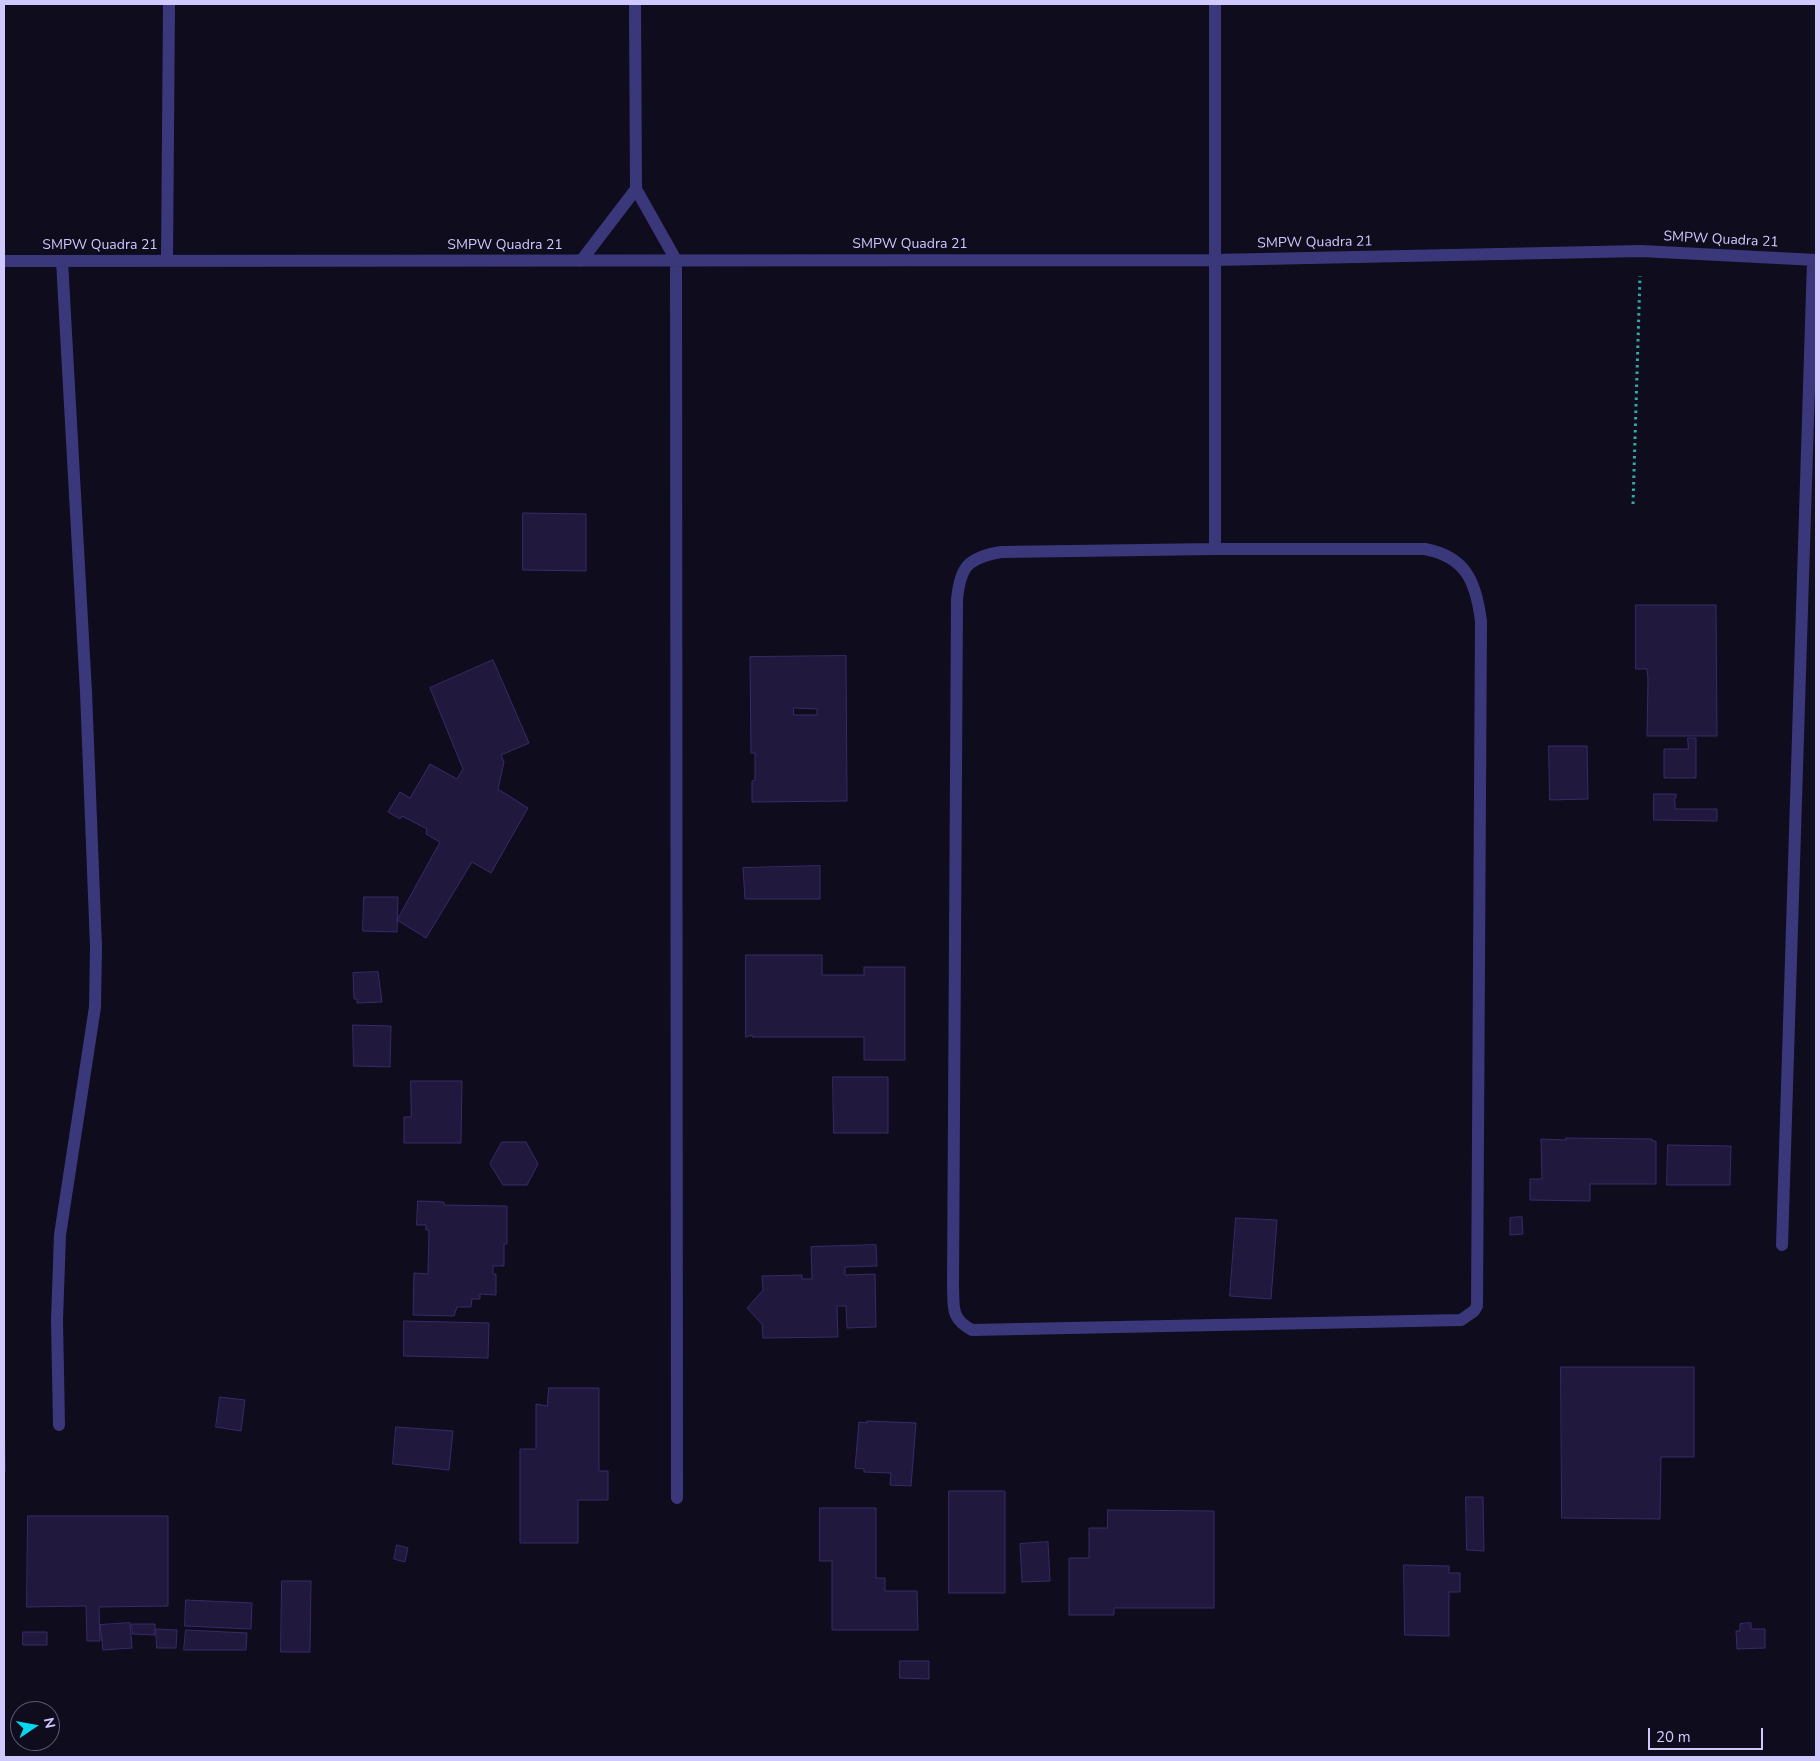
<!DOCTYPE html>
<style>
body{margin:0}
#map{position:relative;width:1820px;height:1761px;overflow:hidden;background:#0f0c1d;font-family:"Nunito Sans",sans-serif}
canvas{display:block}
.frame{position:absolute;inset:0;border:5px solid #cfc9fe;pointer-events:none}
.north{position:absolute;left:10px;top:1701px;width:50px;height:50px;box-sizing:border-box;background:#0f0c1d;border:1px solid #5c5877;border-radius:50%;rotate:78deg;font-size:14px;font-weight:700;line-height:20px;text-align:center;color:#cfc9fe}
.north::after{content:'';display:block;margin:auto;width:18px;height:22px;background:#06d7ee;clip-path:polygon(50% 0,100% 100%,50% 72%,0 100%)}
.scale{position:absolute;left:1648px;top:1728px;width:115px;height:22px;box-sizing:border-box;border:2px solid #cfc9fe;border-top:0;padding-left:6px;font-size:15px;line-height:18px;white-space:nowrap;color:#cfc9fe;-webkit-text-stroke:4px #0f0c1d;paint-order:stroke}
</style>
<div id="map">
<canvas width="1820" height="1761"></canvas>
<div class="frame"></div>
<div class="north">N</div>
<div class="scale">20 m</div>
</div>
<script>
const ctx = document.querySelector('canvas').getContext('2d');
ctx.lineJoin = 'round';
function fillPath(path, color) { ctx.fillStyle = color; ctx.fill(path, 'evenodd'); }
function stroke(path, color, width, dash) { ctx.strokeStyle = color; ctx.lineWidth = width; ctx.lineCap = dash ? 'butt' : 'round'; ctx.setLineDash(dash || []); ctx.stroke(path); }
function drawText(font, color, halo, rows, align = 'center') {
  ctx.font = font + ' "Nunito Sans",sans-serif'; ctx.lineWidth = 4; ctx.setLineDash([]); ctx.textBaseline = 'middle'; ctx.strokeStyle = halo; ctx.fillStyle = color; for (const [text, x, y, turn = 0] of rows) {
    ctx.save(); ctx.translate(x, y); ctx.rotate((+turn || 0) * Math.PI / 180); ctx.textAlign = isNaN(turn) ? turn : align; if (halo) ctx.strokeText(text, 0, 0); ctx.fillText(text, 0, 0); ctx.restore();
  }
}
const building = new Path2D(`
 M523 513 586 514V571L523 570Z
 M1636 605H1716L1717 736H1647L1648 680 1647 669H1636Z
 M846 656 847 801 752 802V781L755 780V753H751L750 657ZM794 708 817 709V715H794Z
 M493 660 529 743 501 755 504 762 498 789 528 808 491 873 472 862 426 938 397 920 440 842 426 834 427 829 402 816 400 819 388 812 400 792 410 798 430 764 457 779 463 769 430 688Z
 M1688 738H1696V778H1664V749H1688Z
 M1549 746H1587L1588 799 1550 800Z
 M1654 794H1676V798L1673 800 1675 801V809H1717V821L1654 820Z
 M820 866V899H745L743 868Z
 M364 897H398L397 932 363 931Z
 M746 955H822V975H864V967H905V1060H864V1037H752V1035L746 1037Z
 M378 972 382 1002 357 1003V999H354L353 973Z
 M353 1025 391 1026 390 1067 354 1066Z
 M833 1077H888V1133H834Z
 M411 1081H462L461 1143H404V1117H411Z
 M1566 1138 1652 1139V1141H1656V1184H1590V1201L1530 1200V1179H1542L1541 1139 1566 1140Z
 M502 1142H526L538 1164 527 1185H503L490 1164Z
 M1668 1145 1731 1146 1730 1185H1667Z
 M418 1201 444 1202V1205L507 1206V1244H504V1266H493V1274H496V1295L480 1294V1299H472L471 1307H457L454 1316 413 1315 414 1273 428 1274 429 1230H426V1225H417Z
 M1522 1217 1523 1234 1510 1235V1218Z
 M1236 1218 1277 1220 1271 1299 1230 1296Z
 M876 1245 877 1266 845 1267V1275L875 1274 876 1327 847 1328 846 1306H837L838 1337 763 1338 762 1324 747 1308 763 1290 762 1276 802 1275V1279H812L811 1247Z
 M404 1321 489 1323 488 1358 404 1356Z
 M1561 1367H1694V1457H1661L1660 1519 1562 1518Z
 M549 1388H599V1471H608V1500H578V1543H520V1449H536V1404L547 1406Z
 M220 1397 245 1400 241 1431 216 1427Z
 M4 1403 5 1472H4Z
 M867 1421 916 1423 911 1486 890 1485 891 1473 864 1472V1469L855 1468 859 1422 867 1423Z
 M396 1427 453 1431 449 1470 393 1464Z
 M949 1491H1005V1593H949Z
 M1466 1497H1483L1484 1551 1467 1550Z
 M820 1508H876V1578H885V1591H917L918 1630H832V1561H820Z
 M1108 1510 1214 1511V1608H1114V1615H1069V1558H1089V1528H1107Z
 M28 1516H168V1606L99 1607 100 1641H87L86 1606 27 1607Z
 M1048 1542 1050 1581 1022 1582 1020 1544Z
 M397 1545 408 1548 405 1562 394 1559Z
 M1404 1565 1449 1566V1573H1460V1592H1449V1636L1405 1635Z
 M282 1581H311L310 1652H281Z
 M186 1600 252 1603 251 1629 185 1626Z
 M130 1623 132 1648 103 1650 100 1625Z
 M1751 1623V1629H1765V1648L1737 1649 1736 1631H1740V1624Z
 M132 1624H155V1635L133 1634Z
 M156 1629 177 1630 176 1648H157Z
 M186 1630 247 1633 246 1650H184Z
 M23 1632H47V1645H23Z
 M900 1661H929V1679L900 1678Z`);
const path = new Path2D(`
 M1633 504 1640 276`);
const minor = new Path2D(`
 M635 4 636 189 676 260 677 1498
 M4 261 1215 260 1641 251 1816 260
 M167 261 169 4
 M581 261 636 189
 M1215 549H1425C1467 557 1476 583 1481 621L1477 1306 1474 1311 1461 1320 972 1330C950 1318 954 1307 953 1285L957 600C960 566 968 558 1001 552Z
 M1215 549V4
 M1782 1245 1813 260
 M59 1425 57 1320 60 1235 95 1007 96 947 86 692 62 261`);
const streetNames = [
 ["SMPW Quadra 21",1721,240,3],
 ["SMPW Quadra 21",1315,243,-1],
 ["SMPW Quadra 21",910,245],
 ["SMPW Quadra 21",100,246],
 ["SMPW Quadra 21",505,246]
];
fillPath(building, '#20193d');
stroke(building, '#372b69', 1);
stroke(path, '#30aca4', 3, [2.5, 4]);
stroke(minor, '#3a387b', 12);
drawText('14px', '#cfc9fe', '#0f0c1d', streetNames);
</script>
